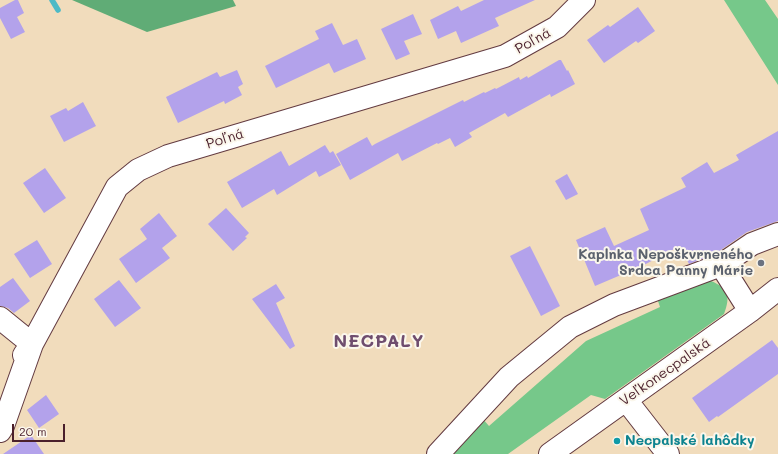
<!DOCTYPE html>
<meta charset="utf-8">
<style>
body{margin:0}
#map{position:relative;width:778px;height:454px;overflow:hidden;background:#f1dcbc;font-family:Mali,sans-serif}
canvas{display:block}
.scale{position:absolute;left:12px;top:424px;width:53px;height:18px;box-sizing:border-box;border:2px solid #4a1f2b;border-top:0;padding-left:5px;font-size:12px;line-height:14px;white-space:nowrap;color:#4a1f2b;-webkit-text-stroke:3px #fbf7ec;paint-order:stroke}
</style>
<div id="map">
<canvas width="778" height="454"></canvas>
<div class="scale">20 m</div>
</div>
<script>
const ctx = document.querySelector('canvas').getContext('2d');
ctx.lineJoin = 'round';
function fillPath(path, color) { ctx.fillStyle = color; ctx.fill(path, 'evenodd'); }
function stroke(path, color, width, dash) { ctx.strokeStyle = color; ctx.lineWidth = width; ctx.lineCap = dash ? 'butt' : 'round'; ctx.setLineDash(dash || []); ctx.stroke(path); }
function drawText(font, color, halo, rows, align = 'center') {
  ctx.font = font + ' Mali,sans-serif'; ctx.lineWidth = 4; ctx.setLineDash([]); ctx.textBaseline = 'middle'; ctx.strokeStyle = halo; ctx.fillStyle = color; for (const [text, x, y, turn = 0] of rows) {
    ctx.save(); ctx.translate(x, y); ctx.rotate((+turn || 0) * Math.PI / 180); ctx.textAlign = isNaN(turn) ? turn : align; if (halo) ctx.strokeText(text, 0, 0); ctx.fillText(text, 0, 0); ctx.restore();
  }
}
const green = new Path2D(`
 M724 0H765L778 19V85Z
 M711 281C728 288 731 296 724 314L605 399 591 395 508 454H447L482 418 489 426 586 341 660 307 657 298 697 286 698 283Z`);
const forest = new Path2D(`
 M72 0H233L236 6 147 32Z`);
const stream = new Path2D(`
 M52 0 58 10`);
const building = new Path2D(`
 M15 0H18L24 13 17 17 25 32 11 39 0 18V8Z
 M484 0H535L495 18 499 26 461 43 456 31 438 39 430 20 458 6 461 11Z
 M638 7 655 31 638 43 636 41 604 63 587 40 608 25 610 27Z
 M413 14 422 34 404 41 410 54 396 60 381 29Z
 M332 23 343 45 357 39 366 59 334 73 329 63 276 88 265 66 319 39 315 31Z
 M559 60H561L567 71 568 70 575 84 551 97 550 94 508 117 505 113 469 133 472 137 455 147 450 138 438 144 437 143 402 161 398 153 350 180 336 154 367 137 372 146 375 144 463 100 464 102 484 92 485 93 495 88 496 89 519 77 520 80 527 76 528 78Z
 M237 70 243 84 238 87 242 95 225 104 224 101 178 123 166 97 217 72 220 77Z
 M83 102 96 126 64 142 50 116 66 108 68 111Z
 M778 131V221L747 232 715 254 689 264 680 246 642 266 595 286 576 240 605 227 614 246 649 230 640 209 686 187 681 178 707 162 714 173 739 160 736 155Z
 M325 145 330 153 333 151 341 165 319 177 316 171 277 195 274 189 242 208 227 182 281 151 289 166Z
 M45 168 66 198 44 213 23 183Z
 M567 174 578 194 566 200 555 181Z
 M226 208 249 233 245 237 247 238 233 251 208 224Z
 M159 213 177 236 162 248 170 258 136 283 119 259 147 239 140 229Z
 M37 240 52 264 30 278 14 254Z
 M530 246 560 306 541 316 510 256Z
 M13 278 30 301 14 313 8 308 0 306V287Z
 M119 280 141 308 115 327 94 299Z
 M276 284 285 298 276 303 295 346 290 349 252 299Z
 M772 340 778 348V374L718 417 717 416 709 422 692 398Z
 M46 395 59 414 39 428 27 410Z
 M31 435 44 454H3Z`);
const minor = new Path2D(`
 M721 265 750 311
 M0 318 32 344 24 355
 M626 400 668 454
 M0 431 3 426 32 344 117 187 138 170 168 156 505 56 557 27 584 0
 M438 454 509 377 570 327 614 305 721 265 752 244 778 234
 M550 454 750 311 778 289`);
const markers = [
 [761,263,4,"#6b7280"],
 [617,441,4,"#0f9aa8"]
];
const streetNames = [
 ["Poľná",533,41,-29],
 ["Poľná",225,139,-17],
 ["Veľkonecpalská",665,372,-35]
];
const worshipNames = [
 ["Kaplnka Nepoškvrneného",753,255],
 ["Srdca Panny Márie",753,271]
];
const cultureNames = [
 ["Necpalské lahôdky",625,441]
];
const districtNames = [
 ["NECPALY",379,341]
];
fillPath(green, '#76c88a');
fillPath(forest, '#60ac76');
stroke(stream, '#4dbac6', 5.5);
fillPath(building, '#b3a2eb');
stroke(minor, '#633b41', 24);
stroke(minor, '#fff', 22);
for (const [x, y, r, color] of markers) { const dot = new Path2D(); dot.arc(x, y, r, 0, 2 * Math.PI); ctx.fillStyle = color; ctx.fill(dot); stroke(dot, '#fbf7ec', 1.5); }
drawText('14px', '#4a1f2b', '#fbf7ec', streetNames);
drawText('bold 14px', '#5b616d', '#fbf7ec', worshipNames, 'right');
drawText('bold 14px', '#0d838f', '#fbf7ec', cultureNames, 'left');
ctx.letterSpacing = '1px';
drawText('bold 18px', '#6f4d6e', '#fbf7ec', districtNames);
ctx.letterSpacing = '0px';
</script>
